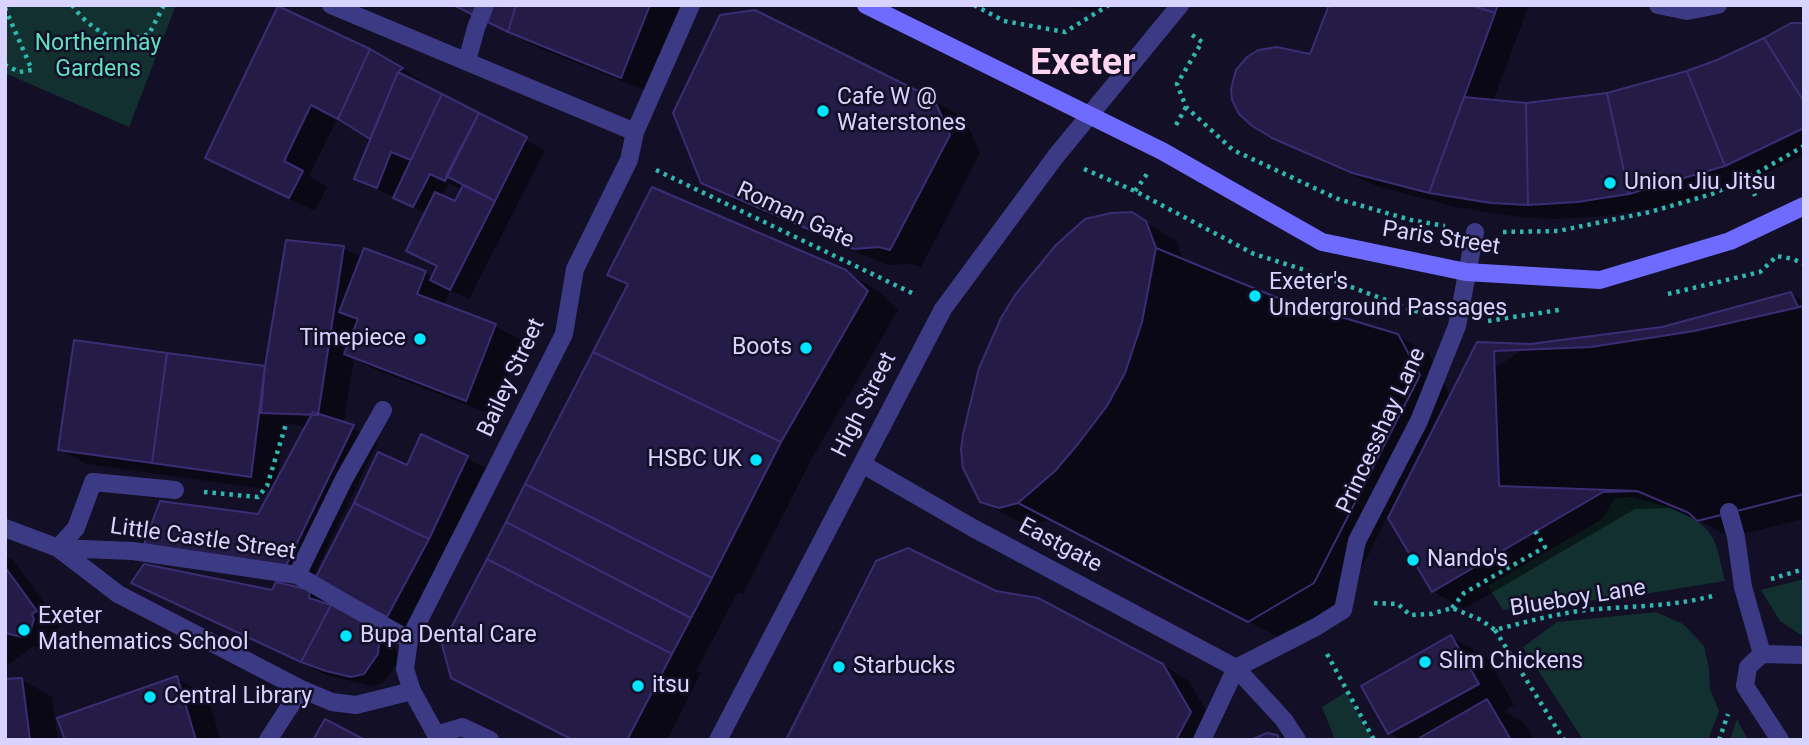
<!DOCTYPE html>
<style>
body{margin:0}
#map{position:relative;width:1809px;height:745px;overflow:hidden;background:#130f26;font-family:Roboto,sans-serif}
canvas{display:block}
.frame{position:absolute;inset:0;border:7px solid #d9d4ff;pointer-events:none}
</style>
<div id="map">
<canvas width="1809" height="745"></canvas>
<div class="frame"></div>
</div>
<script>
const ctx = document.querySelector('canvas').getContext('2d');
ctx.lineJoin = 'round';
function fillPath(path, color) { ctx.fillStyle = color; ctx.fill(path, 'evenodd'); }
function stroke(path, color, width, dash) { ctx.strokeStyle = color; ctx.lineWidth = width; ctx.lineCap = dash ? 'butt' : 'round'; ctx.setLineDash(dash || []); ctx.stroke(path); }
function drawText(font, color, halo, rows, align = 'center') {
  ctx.font = font + ' Roboto,sans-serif'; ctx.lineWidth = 5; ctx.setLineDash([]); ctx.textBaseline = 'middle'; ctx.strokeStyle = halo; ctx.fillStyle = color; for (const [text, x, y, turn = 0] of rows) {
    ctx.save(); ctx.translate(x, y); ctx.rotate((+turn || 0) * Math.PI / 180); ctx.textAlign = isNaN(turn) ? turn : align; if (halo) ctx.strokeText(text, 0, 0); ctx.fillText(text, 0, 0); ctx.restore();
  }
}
const green = new Path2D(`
 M5 5H176L129 127 5 73Z
 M1631 497C1655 502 1701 515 1713 538 1719 551 1721 567 1725 581L1632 596 1503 610 1488 586 1602 519 1615 498Z
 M1804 579V637L1780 621 1761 590Z
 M1656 612 1683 624 1704 646 1709 668 1710 689 1719 711 1708 740H1583L1523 647 1557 622Z
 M1346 692 1373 740H1335L1322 707Z
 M1737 719 1748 740H1730Z`);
const shadow = new Path2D(`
 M450 5H682L647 91 539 48Z
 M1060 5H1108L1098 10 1088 11Z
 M1331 5H1529L1493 101 1526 105 1608 95 1718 62 1804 25V154L1752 180 1703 196 1655 208 1604 216 1555 219 1518 217 1456 207 1379 187 1300 152 1252 124 1312 56Z
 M370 50 420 80 416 83 545 150 469 299 450 290 444 306 495 326 521 340 492 415 372 368 354 358 344 424 378 442 312 579 171 558 259 516 273 490 86 464 60 449 75 342 267 368 343 248 362 258 425 273 433 278 438 267 408 250 426 214 356 178 373 138 357 129 337 119 309 176 327 187 315 211 233 172 207 157ZM449 183 463 190 456 203 442 197ZM285 424 307 427 277 481Z
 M933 100 965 119 980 153 921 267 912 264 887 265 734 200 703 182Z
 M1132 214 1176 241 1184 261 1277 299 1397 335 1429 353 1451 397 1530 345 1662 328 1791 294 1804 301V519L1729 537 1701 521 1670 508 1635 509 1464 609 1433 591 1388 515 1345 601 1280 638 1051 519 1031 525 1013 519 982 501Z
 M845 272 877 290 898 310 811 460 743 594 738 592 696 671 701 673 667 740H572L484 695 629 285 609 274Z
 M422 436 486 468 447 551 418 633 348 596Z
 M5 555 13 560 61 626 57 629 60 634 56 646 49 650 34 646 5 667Z
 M134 582 273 592H310L384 636 393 644 397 653 396 665 383 683 371 686 327 675 159 597Z
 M1451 637 1488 658 1514 705 1504 711 1523 722 1534 740H1401L1390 733 1363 687Z
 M1163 665 1189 681 1216 728 1209 740H787Z
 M176 678 207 696 221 740H67Z
 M21 679 52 697 58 740H5Z`);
const building = new Path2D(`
 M453 5H516L508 32Z
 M516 5H650L621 78 508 32Z
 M1329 5H1470L1495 13 1429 193 1352 173 1272 138 1251 125 1239 114 1232 100 1231 89 1236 70 1247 57 1258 50 1277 47 1310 54Z
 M1470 5H1498L1495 13Z
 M278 6 370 49 338 119 311 105 284 161 303 171 289 198 205 158Z
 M755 10 934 99 950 135 890 250 879 247 854 249 701 183 673 113 720 15Z
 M1791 23H1804V102L1764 38Z
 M1764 38 1804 102V128L1725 166 1687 71 1717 60Z
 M370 49 403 68 398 72 370 139 338 119Z
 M1687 71 1725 166 1629 194 1607 93Z
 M398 72 442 94 411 160 391 152 377 188 354 179Z
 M1607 93 1629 194 1577 202 1528 205 1526 103Z
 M442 94 479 113 445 181 430 174 413 207 393 198Z
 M1464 97 1526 103 1528 205 1491 203 1429 193Z
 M479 113 527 137 495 201 446 176Z
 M463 185 495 201 450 290 430 280 437 266 406 251 435 192 455 201Z
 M652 187 846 270 868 291 781 442 593 352 628 284 607 275Z
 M1132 212 1146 221 1156 248 1278 298 1398 334 1420 375 1314 583 1248 622 1018 503 999 508 980 502 963 468 961 450 963 434 979 368 1001 318 1015 295 1056 245 1085 219 1111 213Z
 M286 240 344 246 318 415 261 413 265 366Z
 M364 248 426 271 417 294 496 324 466 401 344 354 358 319 339 312Z
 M1156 248 1278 298 1398 334 1420 375 1314 583 1248 622 1018 503 1055 471 1078 444 1107 406 1125 373 1142 322Z
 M1791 292 1798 307 1804 306V494L1697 521 1689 513 1637 491 1603 492 1432 592 1388 518 1477 342 1530 344 1662 327Z
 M1804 306V494L1697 521 1689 513 1637 491 1499 486 1494 351 1591 347 1694 331Z
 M74 340 167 353 152 463 58 450Z
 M593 352 781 442 712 578 525 484Z
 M167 353 265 366 251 477 152 463Z
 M313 412 354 425 286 566 144 544 160 501 258 514Z
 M421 434 468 456 429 539 354 503 378 452 407 465Z
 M525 484 712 578 691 618 506 522Z
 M354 503 429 539 387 617 315 579Z
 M506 522 691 618 672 654 487 559Z
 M908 548 996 591 1038 598 1163 664 1191 712 1176 740H786L876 561Z
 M487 559 672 654 627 740H573L451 678 442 645Z
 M144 564 272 590 276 582 310 590 309 598 331 605 301 662 131 583Z
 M5 567 37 611 32 614 34 619 30 632 22 637 5 633Z
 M331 605 366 623 375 632 379 641 378 654 364 674 351 677 326 671 301 662Z
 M1451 635 1479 684 1388 734 1361 686Z
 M177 676 196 740H65L57 718Z
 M22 678 30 740H5V679Z
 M1487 699 1511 740H1416Z
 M325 719 365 740H313Z
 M1267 733 1277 735 1280 740H1251Z`);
const path = new Path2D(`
 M72 5C83 21 102 36 122 40 130 41 141 36 149 34L164 5
 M974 5 1004 21 1065 32 1109 5
 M5 8 32 70 19 72 5 65
 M1192 35 1202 42 1177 84 1186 107 1233 150 1338 199 1411 220 1445 226
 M1176 125 1186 107
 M1084 169 1135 191 1254 254 1308 271
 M656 170 916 295
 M1748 178 1755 196
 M1135 191 1147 174
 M1503 232 1558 231 1650 212 1712 194 1748 178 1804 146
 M1319 275 1429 316
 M1668 294 1760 272 1777 256 1793 259 1804 264
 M1488 321 1559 310
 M204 492 258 497 267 486 286 424
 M1771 579 1804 569
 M1374 603 1398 604 1410 615 1431 614 1452 608 1481 620 1495 630C1525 622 1555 614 1586 610 1629 606 1674 607 1716 595
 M1452 608 1464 593 1545 547 1535 531
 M1495 630 1564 740
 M1327 654 1374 740
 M1719 740 1728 714`);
const lane = new Path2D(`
 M467 61 476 28 485 5
 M1729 512 1736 537 1743 587 1762 654
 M58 548 76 528 93 482 175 490`);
const street = new Path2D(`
 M331 5 635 132
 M1658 5 1687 11 1718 5
 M862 464 973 528 1236 668 1284 720 1297 740
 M5 528 58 548 118 594 301 689 332 702 356 705 412 691
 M58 548 133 551 297 575 409 640
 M297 575 344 479 383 410
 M436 735 462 727 490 740
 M268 740 301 689
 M439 740 412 691 405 669 409 640 564 334 575 269 629 160 635 132 691 5
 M718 740 943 309 1056 156 1180 5
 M1202 740 1236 668 1316 627 1343 610 1357 541 1419 421 1457 326 1475 232
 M1780 740 1745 686 1748 667 1762 654 1804 655`);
const secondary = new Path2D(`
 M866 5 1162 151 1322 242 1466 272 1600 280 1730 241 1804 206`);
const markers = [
 [823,111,7,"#00e5ff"],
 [1610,183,7,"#00e5ff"],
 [1255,296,7,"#00e5ff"],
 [420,339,7,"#00e5ff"],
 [806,348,7,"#00e5ff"],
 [756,460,7,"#00e5ff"],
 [1413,560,7,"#00e5ff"],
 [24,630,7,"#00e5ff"],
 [346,636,7,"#00e5ff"],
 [1425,662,7,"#00e5ff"],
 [839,667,7,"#00e5ff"],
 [638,686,7,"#00e5ff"],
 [150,697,7,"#00e5ff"]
];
const parkNames = [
 ["Northernhay",98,44],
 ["Gardens",98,70]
];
const poiNames = [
 ["Cafe W @",837,98],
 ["Waterstones",837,124],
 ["Union Jiu Jitsu",1624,183],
 ["Exeter's",1269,283],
 ["Underground Passages",1269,309],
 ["Timepiece",406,339,"right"],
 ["Boots",792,348,"right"],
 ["HSBC UK",742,460,"right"],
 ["Nando's",1427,560],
 ["Exeter",38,617],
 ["Mathematics School",38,643],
 ["Bupa Dental Care",360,636],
 ["Slim Chickens",1439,662],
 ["Starbucks",853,667],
 ["itsu",652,686],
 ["Central Library",164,697]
];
const streetNames = [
 ["Roman Gate",795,216,25],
 ["Paris Street",1441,239,9],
 ["Bailey Street",512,378,-65],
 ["High Street",865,405,-63],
 ["Princesshay Lane",1382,431,-65],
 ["Little Castle Street",203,540,8],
 ["Eastgate",1060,546,28],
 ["Blueboy Lane",1578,599,-9]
];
const townNames = [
 ["Exeter",1083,65]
];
fillPath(green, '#12302f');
fillPath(shadow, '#0007');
fillPath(building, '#241b47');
stroke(building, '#3b2d73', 2);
stroke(path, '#2fb8b0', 4.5, [3.5, 5]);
stroke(lane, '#3d3a85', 18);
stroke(street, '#3d3a85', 18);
stroke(secondary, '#6f6bff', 18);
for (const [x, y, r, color] of markers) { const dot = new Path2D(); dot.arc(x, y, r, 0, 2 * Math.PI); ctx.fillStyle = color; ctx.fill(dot); stroke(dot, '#130f26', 2.5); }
drawText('23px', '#5fe0c0', '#130f26', parkNames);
drawText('23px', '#d9d4ff', '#130f26', poiNames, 'left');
drawText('23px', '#d9d4ff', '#130f26', streetNames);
drawText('bold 37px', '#ffd6f0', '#130f26', townNames);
</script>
